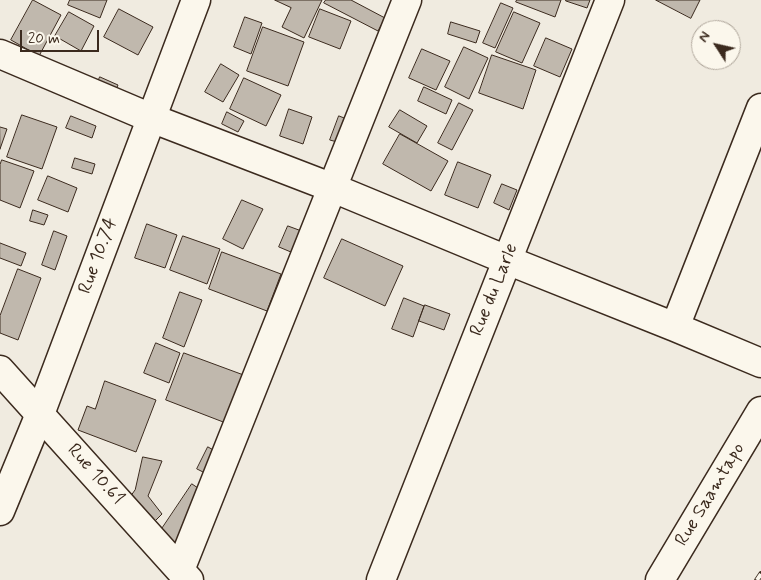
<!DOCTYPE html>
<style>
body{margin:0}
#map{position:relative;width:761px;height:580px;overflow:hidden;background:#f0ebe0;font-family:Mynerve,sans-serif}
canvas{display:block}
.north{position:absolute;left:691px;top:20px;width:50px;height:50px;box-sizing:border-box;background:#fbf7ec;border:1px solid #aea59a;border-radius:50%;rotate:305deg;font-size:14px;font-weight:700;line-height:20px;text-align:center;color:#3b2a1e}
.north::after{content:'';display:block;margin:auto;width:18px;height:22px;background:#3b2a1e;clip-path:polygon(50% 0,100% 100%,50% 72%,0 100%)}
.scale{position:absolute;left:20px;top:30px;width:79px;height:22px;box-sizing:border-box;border:2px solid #3b2a1e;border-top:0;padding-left:6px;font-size:15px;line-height:18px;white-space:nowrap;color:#3b2a1e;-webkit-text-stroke:4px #fbf7ec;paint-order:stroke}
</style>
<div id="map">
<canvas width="761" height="580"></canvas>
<div class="north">N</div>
<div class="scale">20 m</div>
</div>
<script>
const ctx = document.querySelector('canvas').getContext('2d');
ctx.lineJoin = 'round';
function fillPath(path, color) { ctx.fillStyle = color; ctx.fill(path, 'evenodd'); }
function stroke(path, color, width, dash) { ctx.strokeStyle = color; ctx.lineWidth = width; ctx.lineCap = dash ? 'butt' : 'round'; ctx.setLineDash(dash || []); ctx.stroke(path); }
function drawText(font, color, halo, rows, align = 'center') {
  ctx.font = font + ' Mynerve,sans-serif'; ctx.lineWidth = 4.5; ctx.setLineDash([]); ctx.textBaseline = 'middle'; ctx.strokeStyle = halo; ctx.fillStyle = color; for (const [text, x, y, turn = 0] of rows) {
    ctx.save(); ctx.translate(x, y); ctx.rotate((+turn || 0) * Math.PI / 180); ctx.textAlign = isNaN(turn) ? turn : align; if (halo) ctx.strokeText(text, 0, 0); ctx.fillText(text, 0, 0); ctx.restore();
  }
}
const building = new Path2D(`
 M33 0 61 15 39 56 11 40Z
 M70 0H107L100 18 68 5Z
 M275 0H322L304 38 282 27 291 8Z
 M326 0H351L385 18 378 31 324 3Z
 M517 0H561L555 17 516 2Z
 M566 0H590L587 8 566 1Z
 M656 0H700L691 18Z
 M501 3 513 8 495 48 483 43Z
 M119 9 153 27 138 55 104 37Z
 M320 9 351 21 340 49 309 37Z
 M69 12 94 26 81 51 55 36Z
 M514 12 540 23 522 63 496 52Z
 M245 17 262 23 251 54 234 47Z
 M451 22 480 31 476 43 448 34Z
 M263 27 304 42 288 86 247 71Z
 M546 38 572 49 560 77 534 66Z
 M464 47 488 58 469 99 445 87Z
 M422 49 450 61 436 90 409 78Z
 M492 55 536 70 523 109 479 93Z
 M221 64 239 75 223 102 205 92Z
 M100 77 118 85 112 99 94 91Z
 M244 78 281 95 266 126 230 109Z
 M424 87 452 100 446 114 418 101Z
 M459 103 473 110 452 150 438 143Z
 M289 109 312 117 303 144 280 136Z
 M400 110 427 126 417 143 389 127Z
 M227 112 244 121 238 132 222 124Z
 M22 115 57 127 42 169 7 157Z
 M71 116 96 126 92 138 66 128Z
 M339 116 352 121 344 144 330 140Z
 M0 127 7 129 0 149Z
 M400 134 448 161 431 191 383 164Z
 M75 158 95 164 92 174 72 168Z
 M2 160 34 171 20 208 0 200V165Z
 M458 162 491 175 478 208 445 195Z
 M48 176 77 188 68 212 38 200Z
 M502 184 517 190 509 210 494 203Z
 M242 200 263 209 243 249 223 239Z
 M33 210 48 215 44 225 30 221Z
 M147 224 177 235 165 268 135 258Z
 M288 226 307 233 298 255 279 247Z
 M54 231 67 236 55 270 42 265Z
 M183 236 220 249 207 284 170 270Z
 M342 239 403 266 385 306 324 278Z
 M0 243 26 253 21 266 0 258Z
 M222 252 281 274 267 311 209 289Z
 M18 269 41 278 18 340 0 333V316Z
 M180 292 202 300 184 347 163 338Z
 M404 298 424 306 413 337 392 329Z
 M425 305 450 314 444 330 419 321Z
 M156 343 180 353 169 383 144 373Z
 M184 353 249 377 231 425 166 400Z
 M105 381 156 400 136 452 78 430 87 406 95 409Z
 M208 447 217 452 207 474 197 469Z
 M143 457 162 461 148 496 162 514 141 535 120 511 135 490Z
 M192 484 201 490 178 548 151 545Z`);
const minor = new Path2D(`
 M0 54 151 118 333 188 507 260 675 327 761 363
 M675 327 761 108
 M0 370 189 580
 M180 570 407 0
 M381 580 610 0
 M660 580 761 411`);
const major = new Path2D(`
 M0 511 40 414 196 0`);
const rail = new Path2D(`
 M757 580 761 574`);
const streetNames = [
 ["Rue 10.74",99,256,-70],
 ["Rue du Larle",495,290,-68],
 ["Rue 10.61",95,475,48],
 ["Rue Saamtapo",711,495,-59]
];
fillPath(building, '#c0b8ad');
stroke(building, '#3b2a1e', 1);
stroke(minor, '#3b2a1e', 31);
stroke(major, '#3b2a1e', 31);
stroke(minor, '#fbf7ec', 28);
stroke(major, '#fbf7ec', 28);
stroke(rail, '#3b2a1e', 5.5);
stroke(rail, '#fbf7ec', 4, [11]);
drawText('19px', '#3b2a1e', '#fbf7ec', streetNames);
</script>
